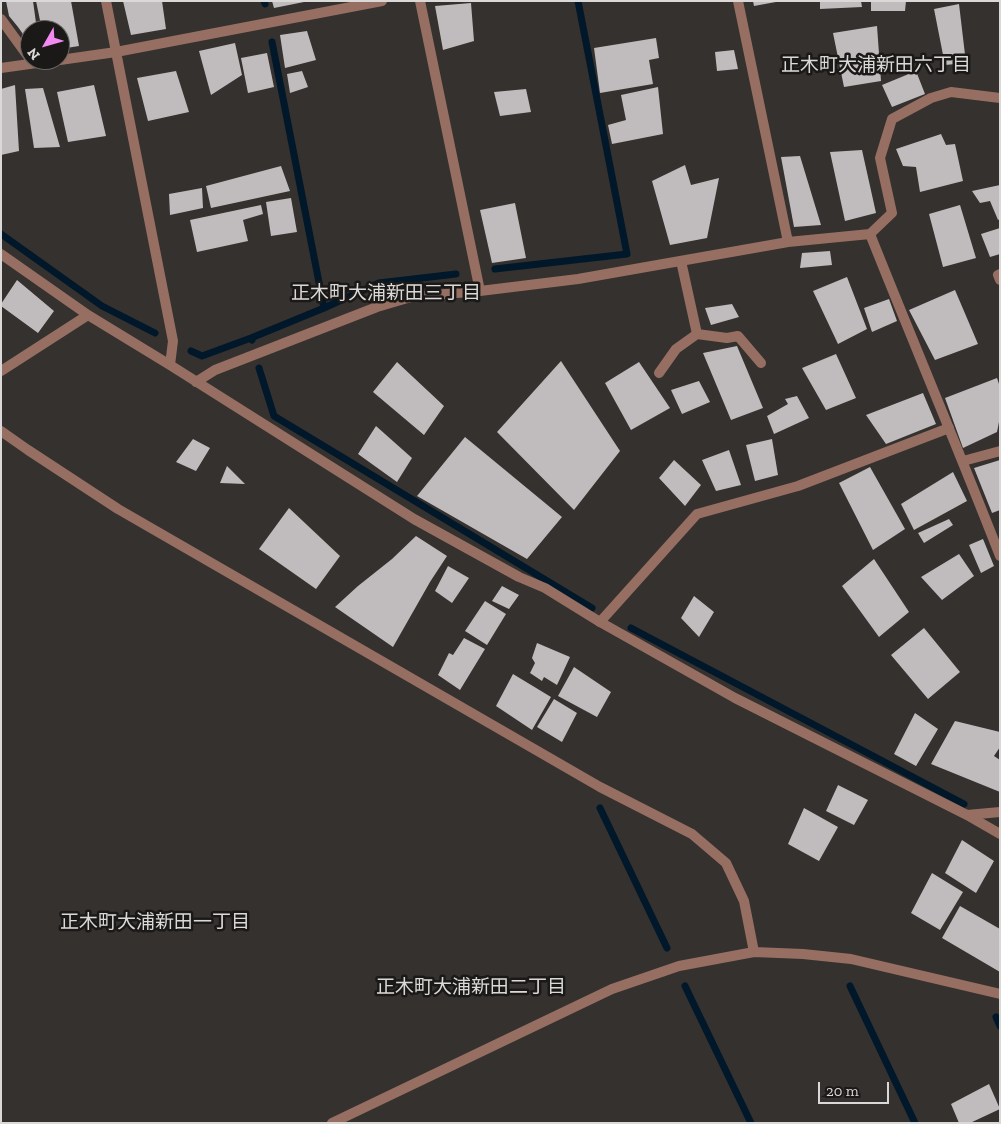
<!DOCTYPE html>
<meta charset="utf-8">
<style>
body{margin:0}
#map{position:relative;width:1001px;height:1124px;overflow:hidden;background:#35312f;font-family:"Zilla Slab",serif}
canvas{display:block}
.frame{position:absolute;inset:0;border:2px solid #dbd9d7;pointer-events:none}
.north{position:absolute;left:20px;top:20px;width:50px;height:50px;box-sizing:border-box;background:#1b1918;border:1px solid #686664;border-radius:50%;rotate:232deg;font-size:14px;font-weight:700;line-height:20px;text-align:center;color:#dbd9d7}
.north::after{content:'';display:block;margin:auto;width:18px;height:22px;background:#f38af2;clip-path:polygon(50% 0,100% 100%,50% 72%,0 100%)}
.scale{position:absolute;left:818px;top:1082px;width:71px;height:22px;box-sizing:border-box;border:2px solid #dbd9d7;border-top:0;padding-left:6px;font-size:15px;line-height:18px;white-space:nowrap;color:#dbd9d7;-webkit-text-stroke:4px #1b1918;paint-order:stroke}
</style>
<div id="map">
<canvas width="1001" height="1124"></canvas>
<div class="frame"></div>
<div class="north">N</div>
<div class="scale">20 m</div>
</div>
<script>
const ctx = document.querySelector('canvas').getContext('2d');
ctx.lineJoin = 'round';
function stroke(path, color, width, dash) { ctx.strokeStyle = color; ctx.lineWidth = width; ctx.lineCap = dash ? 'butt' : 'round'; ctx.setLineDash(dash || []); ctx.stroke(path); }
function fillPath(path, color) { ctx.fillStyle = color; ctx.fill(path, 'evenodd'); }
function drawText(font, color, halo, rows, align = 'center') {
  ctx.font = font + ' "Zilla Slab","Noto Sans JP",serif'; ctx.lineWidth = 5; ctx.setLineDash([]); ctx.textBaseline = 'middle'; ctx.strokeStyle = halo; ctx.fillStyle = color; for (const [text, x, y, turn = 0] of rows) {
    ctx.save(); ctx.translate(x, y); ctx.rotate((+turn || 0) * Math.PI / 180); ctx.textAlign = isNaN(turn) ? turn : align; if (halo) ctx.strokeText(text, 0, 0); ctx.fillText(text, 0, 0); ctx.restore();
  }
}
const stream = new Path2D(`
 M264 1 265 4
 M272 42 324 308
 M1 234 102 306 155 333
 M495 269 627 254 578 1
 M251 338 324 308 379 283 456 274
 M191 351 202 356 251 338 252 340
 M259 368 274 416 592 608
 M631 628 964 804
 M600 808 667 948
 M685 986 751 1123
 M850 986 915 1123
 M996 1017 1000 1026`);
const building = new Path2D(`
 M6 1H33L37 30H30V44L18 27 9 16Z
 M36 1H71L79 46 60 49V30H42Z
 M123 1H162L166 29 131 35Z
 M272 1H304V2L274 8Z
 M753 1H776V2L754 6Z
 M820 1H861L862 7 820 9Z
 M871 1H906L905 11H871Z
 M471 3 474 41 443 50 435 6Z
 M959 4 966 63 945 65 934 9Z
 M877 26 881 81 844 87 833 33Z
 M307 31 316 60 285 68 280 35Z
 M656 38 659 58 649 60 653 84 600 93 594 48Z
 M235 43 242 75 211 95 199 51Z
 M734 50 738 69 717 71 715 52Z
 M267 53 274 87 248 93 241 58Z
 M176 71 189 112 148 121 137 78Z
 M302 71 308 87 290 93 287 74Z
 M916 71 925 94 892 107 882 85Z
 M15 85 19 151 1 155V89Z
 M94 85 106 136 68 142 57 92Z
 M658 87 663 134 612 144 608 125 626 120 621 95Z
 M43 88 60 147 34 148 25 89Z
 M526 89 531 112 500 116 494 92Z
 M941 134 946 145 955 144 963 181 920 192 916 167 903 166 896 149Z
 M862 150 876 213 845 221 830 152Z
 M800 156 821 225 794 227 781 157Z
 M685 165 691 185 719 178 707 238 670 245 652 181Z
 M281 166 290 191 211 208 206 186Z
 M1000 185V219L998 220 990 201 980 203 972 191Z
 M202 188 203 208 170 215 169 194Z
 M291 198 297 232 271 236 266 202Z
 M515 203 526 258 492 263 480 210Z
 M261 205 263 214 243 220 248 241 197 252 190 220Z
 M960 205 976 258 943 267 929 214Z
 M1000 228V254L990 257 981 234Z
 M830 251 832 265 800 268 802 253Z
 M847 277 867 329 838 344 813 291Z
 M17 280 54 311 38 333 1 306V304Z
 M955 290 978 344 935 360 909 310Z
 M889 299 897 321 872 332 864 308Z
 M732 304 739 317 711 325 705 308Z
 M737 346 763 408 731 420 703 353Z
 M836 354 856 398 826 410 802 368Z
 M561 361 620 451 574 510 497 432Z
 M397 362 444 406 424 435 373 392Z
 M639 362 670 408 631 430 605 383Z
 M997 378 1000 387V417L997 432 963 448 945 398Z
 M699 381 710 402 682 414 671 390Z
 M923 393 936 424 886 444 866 415Z
 M797 396 809 418 774 434 767 416 788 404 785 399Z
 M376 426 412 458 397 482 358 454Z
 M465 437 562 517 527 559 417 496Z
 M193 439 210 448 196 471 176 462Z
 M772 439 778 475 755 481 746 445Z
 M729 450 741 485 716 491 702 460Z
 M674 460 701 485 685 506 659 478Z
 M1000 460V510L992 513 974 468Z
 M227 466 245 484 220 483Z
 M870 467 905 529 873 550 839 483Z
 M953 472 967 501 914 530 901 504Z
 M289 508 340 556 316 589 259 549Z
 M949 519 953 525 924 543 918 533Z
 M416 536 447 556 430 582 393 647 335 607 358 586 392 559Z
 M983 539 994 566 981 573 969 545Z
 M959 554 974 576 942 600 921 577Z
 M874 559 909 612 879 637 842 586Z
 M448 566 469 578 452 603 435 591Z
 M502 586 519 595 509 609 492 601Z
 M694 596 714 612 699 637 681 618Z
 M485 601 506 614 487 645 465 631Z
 M924 628 960 672 928 699 891 655Z
 M464 638 485 649 460 690 438 675 449 653 453 655Z
 M537 643 570 657 557 685 544 677 542 681 530 673 535 663 532 658Z
 M574 667 611 692 597 717 558 696Z
 M513 674 551 697 532 730 496 706Z
 M554 699 577 713 562 742 537 727Z
 M915 713 938 729 916 766 894 754Z
 M955 721 1000 732V747L994 756 1000 760V792L931 764Z
 M838 785 868 800 854 825 826 811Z
 M804 808 838 827 819 861 788 844Z
 M962 840 994 861 976 893 945 873Z
 M932 873 963 892 940 930 911 913Z
 M960 906 1000 929V972L942 938Z
 M989 1084 1000 1109 970 1123H959L951 1104Z`);
const service = new Path2D(`
 M1000 274 998 275 1000 280
 M963 461 1000 451
 M600 622 697 514 798 486 949 428`);
const minor = new Path2D(`
 M106 1 173 341 170 365
 M420 1 480 291
 M738 1 788 242
 M1 19 30 59
 M60 60 116 52 382 1
 M1 68 58 60
 M870 234C913 342 958 448 1000 556
 M1 254 88 315 170 365 414 519 519 577 545 588 600 622 735 698 967 815 1000 834
 M697 334 727 338 738 336 761 363
 M1 371 88 315
 M659 373 676 349 697 334 681 261
 M196 382 215 370 377 307 411 297 480 291 578 279 788 242 870 234 892 213 880 158 892 119 931 98 951 92 1000 98
 M967 815 1000 812`);
const tertiary = new Path2D(`
 M1 431 28 450 118 509 600 787 692 834 726 863 744 901 754 952
 M332 1123 612 989 679 966 754 952 803 954 851 959 1000 994`);
const neighbourhoodNames = [
 ["正木町大浦新田六丁目",876,66],
 ["正木町大浦新田三丁目",386,294],
 ["正木町大浦新田一丁目",155,923],
 ["正木町大浦新田二丁目",471,988]
];
stroke(stream, '#001829', 7);
fillPath(building, '#c0bbbd');
stroke(service, '#966f62', 10);
stroke(minor, '#966f62', 10);
stroke(tertiary, '#966f62', 10);
drawText('19px', '#dbd9d7', '#1b1918', neighbourhoodNames);
</script>
